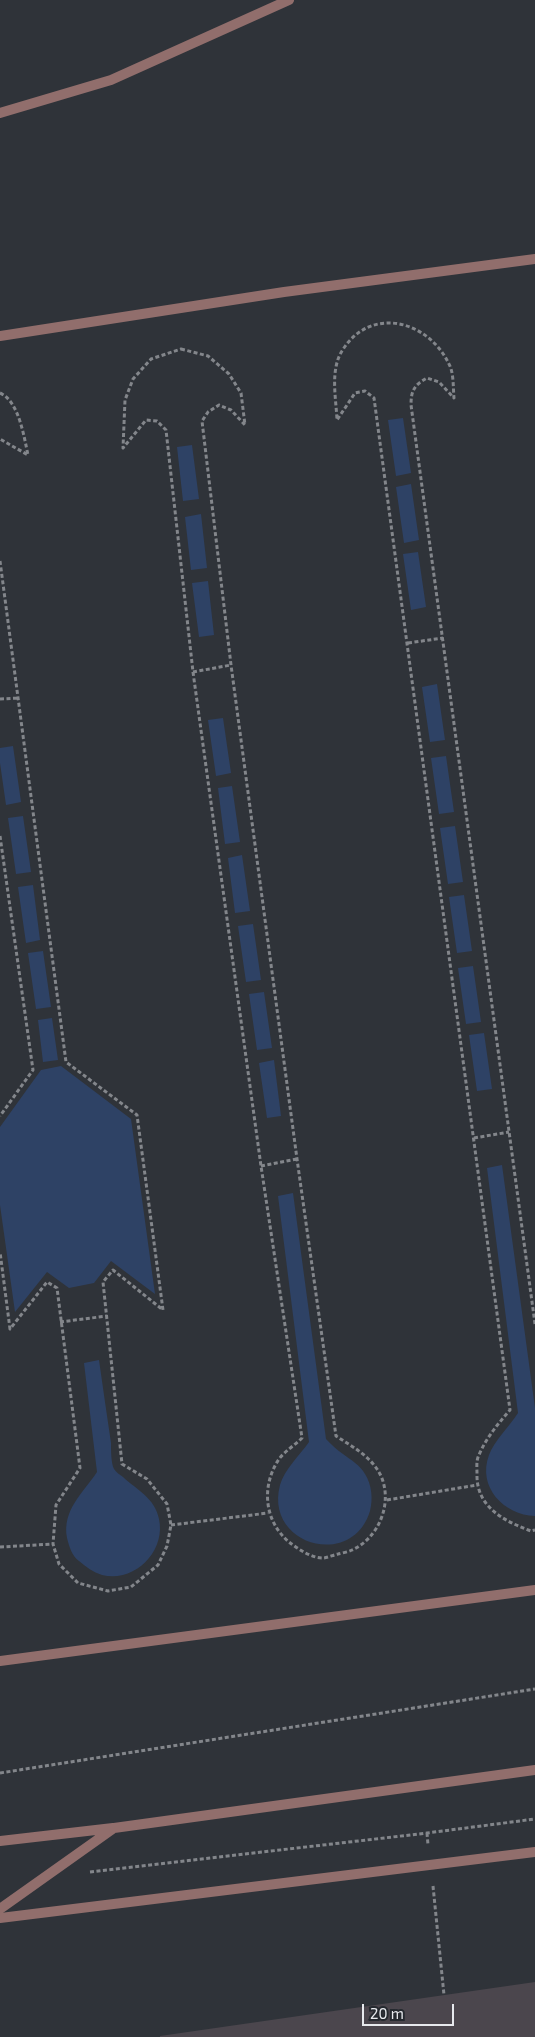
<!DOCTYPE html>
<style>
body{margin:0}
#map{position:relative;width:535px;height:2037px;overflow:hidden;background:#2f3339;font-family:"Exo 2",sans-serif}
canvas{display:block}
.scale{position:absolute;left:362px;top:2004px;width:92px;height:22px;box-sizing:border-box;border:2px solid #e7e9ed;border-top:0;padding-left:6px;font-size:15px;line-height:18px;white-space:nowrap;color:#e7e9ed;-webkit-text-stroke:4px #25292f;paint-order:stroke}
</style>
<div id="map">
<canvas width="535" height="2037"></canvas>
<div class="scale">20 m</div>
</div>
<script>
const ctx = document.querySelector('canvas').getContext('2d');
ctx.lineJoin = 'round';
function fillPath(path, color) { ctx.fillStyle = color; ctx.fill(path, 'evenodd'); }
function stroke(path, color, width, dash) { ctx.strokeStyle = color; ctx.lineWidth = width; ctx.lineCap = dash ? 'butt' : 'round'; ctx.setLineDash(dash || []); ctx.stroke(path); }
const green = new Path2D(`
 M403 418 411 473 396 476 388 420Z
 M192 445 199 499 183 501 177 447Z
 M411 484 419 540 404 543 396 487Z
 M201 514 207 568 191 570 185 517Z
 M418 552 426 607 411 610 403 554Z
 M208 581 214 635 199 637 192 583Z
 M437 684 445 740 430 742 422 687Z
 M223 718 231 773 216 776 208 720Z
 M13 746 21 802 6 805 0 763V748Z
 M446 756 454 812 439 814 431 758Z
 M232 786 240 842 225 844 218 788Z
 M23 816 31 872 16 874 8 818Z
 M455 826 463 882 448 884 440 828Z
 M242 855 250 911 235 913 228 858Z
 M33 885 40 940 26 943 18 887Z
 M464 895 472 951 457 953 449 897Z
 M253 924 261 980 246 982 238 926Z
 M43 951 51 1007 36 1009 28 953Z
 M473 966 481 1022 466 1024 458 968Z
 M264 992 272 1048 257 1050 249 994Z
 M52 1018 58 1060 43 1062 38 1020Z
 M484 1033 492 1089 477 1091 469 1035Z
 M274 1060 281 1116 267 1118 259 1063Z
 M61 1066 131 1119 155 1294 111 1261 94 1283 69 1288 47 1272 15 1312 0 1205V1127L41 1070Z
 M502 1165 535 1408V1516C504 1515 477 1487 489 1455 494 1441 509 1427 518 1413L487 1168Z
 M293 1193 326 1439C331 1444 337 1450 343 1454 351 1460 360 1465 365 1474 372 1485 373 1499 370 1511 352 1570 264 1545 280 1485 284 1470 300 1455 309 1442L278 1196Z
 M99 1360C103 1388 107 1416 111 1443 111 1450 111 1463 114 1469 116 1472 120 1475 123 1477 137 1490 155 1498 159 1519 166 1551 135 1583 102 1575 93 1572 86 1567 79 1561 72 1556 69 1546 67 1538 62 1510 83 1493 97 1472L84 1363Z`);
const building = new Path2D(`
 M535 1982V2037H160V2036Z`);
const path = new Path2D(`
 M181 349 208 356 229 374 241 393 245 425 231 410 219 405 208 412 202 421 231 665 297 1159 336 1436C353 1447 372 1457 381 1476 393 1503 379 1538 352 1550 348 1552 342 1553 338 1554 333 1555 327 1558 323 1558 311 1558 298 1549 289 1542 264 1521 261 1486 279 1459 285 1451 295 1445 302 1438L261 1166 193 672 166 430 157 421 146 420 123 448 125 400 133 379 151 359Z
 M0 393C19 401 24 437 28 455L0 439
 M0 561 66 1062 137 1115 163 1310 113 1270 103 1282 122 1464 147 1479 167 1504 171 1525 167 1546 158 1565 131 1587 108 1591 78 1583 59 1564 53 1544 56 1505 80 1468 57 1288 47 1282 10 1329 0 1252
 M408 643 443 638
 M193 672 231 665
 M0 699 18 698
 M0 836 33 1070 0 1116
 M474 1138 509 1132
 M261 1166 297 1159
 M60 1322 107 1316
 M535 1324 411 405C411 391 414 385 427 378L439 382 454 398C453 388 454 373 449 364 428 320 370 305 342 351 330 370 336 398 337 420L355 393 365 391 374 398 510 1410C498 1424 486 1438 479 1455 476 1460 477 1468 477 1474 476 1507 504 1521 531 1531L535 1530
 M387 1500 477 1485
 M171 1525 268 1513
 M0 1547 53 1544
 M0 1773 535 1689
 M427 1833 428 1845
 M90 1872 427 1833 535 1819
 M433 1886 444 1995`);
const lane = new Path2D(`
 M0 336 284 292 535 259
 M0 1841 113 1828
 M0 1909 114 1828 535 1770`);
const street = new Path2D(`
 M0 113 111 80 289 0
 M0 1661 535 1590
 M0 1918 535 1852`);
fillPath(green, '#2e4265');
fillPath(building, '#4b464d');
stroke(path, '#83868b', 3, [4, 2.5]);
stroke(lane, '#916e6c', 10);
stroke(street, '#916e6c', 10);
</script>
